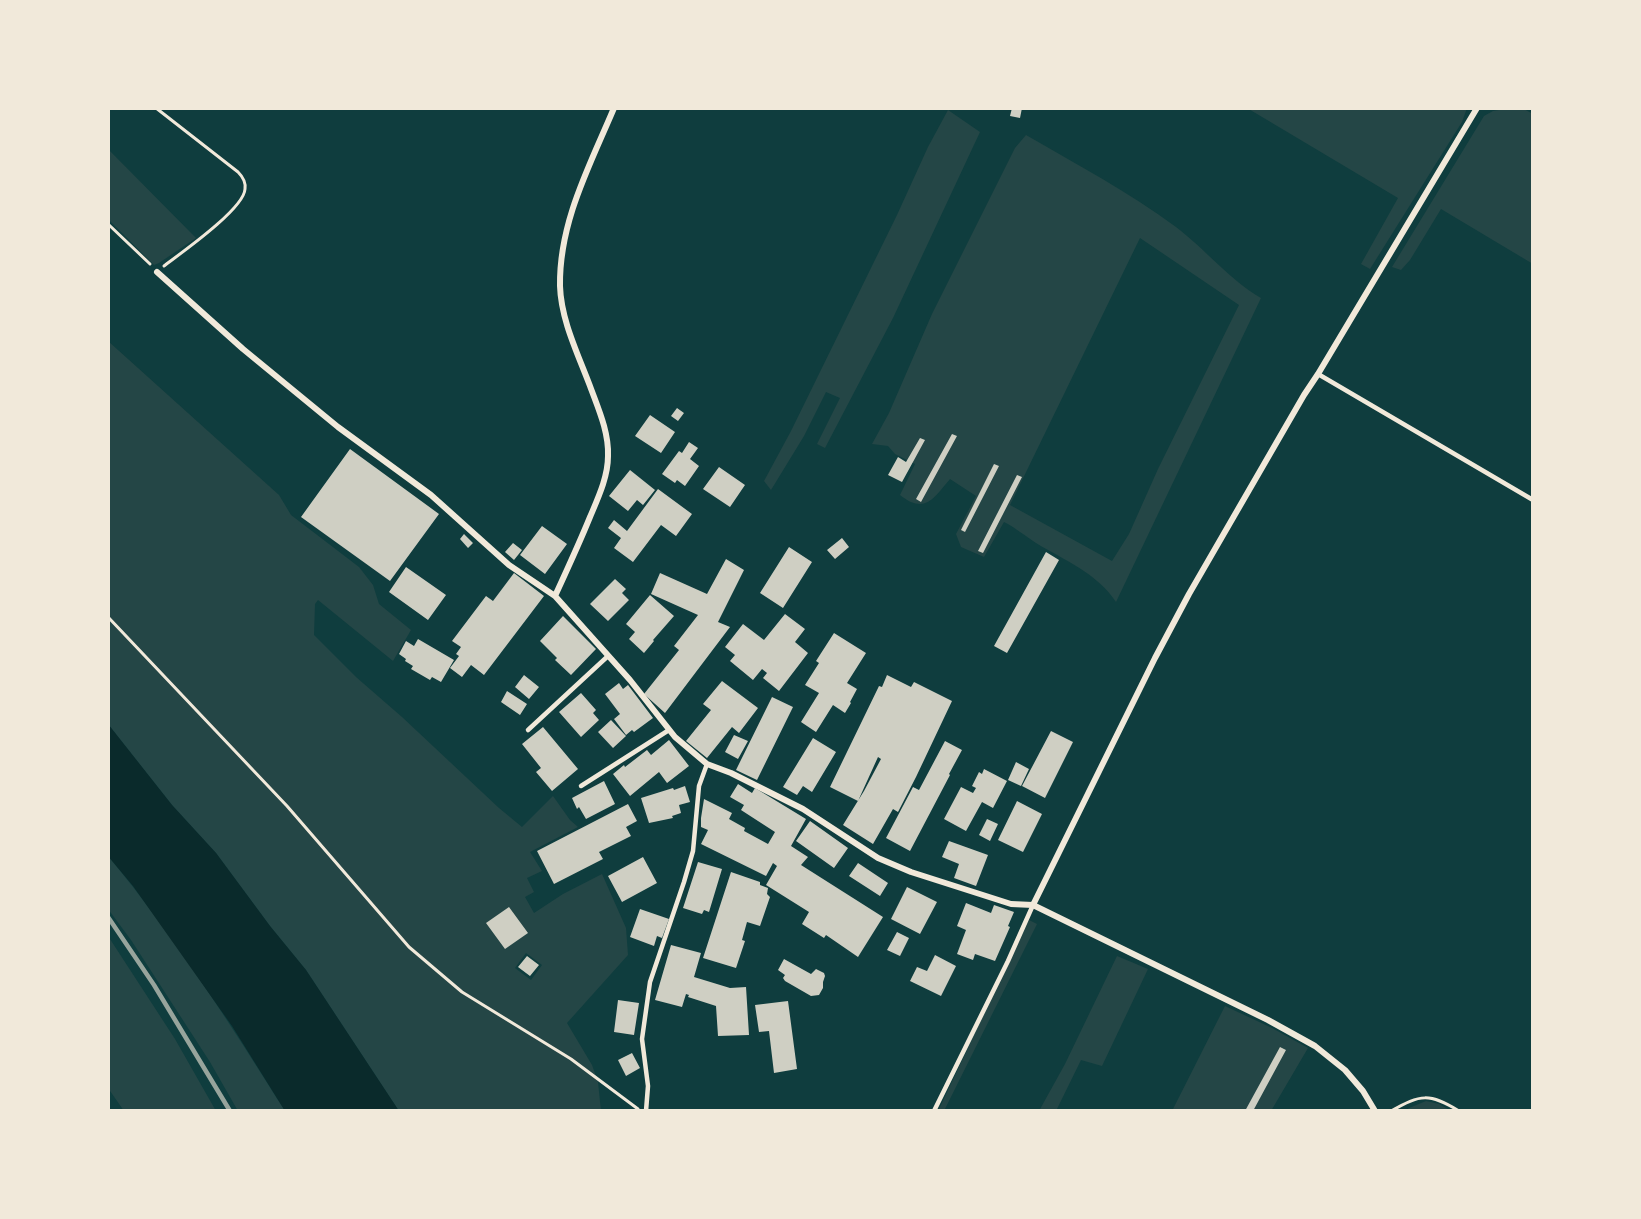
<!DOCTYPE html>
<style>
body{margin:0}
#map{position:relative;width:1641px;height:1219px;overflow:hidden;background:#0f3d3e;font-family:"Open Sans",sans-serif}
canvas{display:block}
.frame{position:absolute;inset:0;border:110px solid #f1e9da;pointer-events:none}
</style>
<div id="map">
<canvas width="1641" height="1219"></canvas>
<div class="frame"></div>
</div>
<script>
const ctx = document.querySelector('canvas').getContext('2d');
ctx.lineJoin = 'round';
function fillPath(path, color) { ctx.fillStyle = color; ctx.fill(path, 'evenodd'); }
function stroke(path, color, width, dash) { ctx.strokeStyle = color; ctx.lineWidth = width; ctx.lineCap = dash ? 'butt' : 'round'; ctx.setLineDash(dash || []); ctx.stroke(path); }
const green = new Path2D(`
 M1247 108H1467L1462 122 1370 269 1361 264 1398 198Z
 M1501 108H1522L1533 114V264L1441 209 1410 260 1401 270 1392 267 1484 116 1493 111 1499 110Z
 M948 110 980 132 893 318 825 448 817 444 840 398 826 392 804 436 771 490 764 481 791 431 897 215 928 147Z
 M1026 135C1076 164 1129 192 1176 227 1205 249 1230 280 1261 298L1116 602C1097 573 1064 560 1036 543 1025 536 1016 528 1004 522L984 557 961 547 956 534 976 496 950 479C934 498 925 515 900 495L915 464 895 454 888 446 872 444 889 413 932 314 1015 148ZM1140 238 1239 305 1158 469 1129 534 1112 561 1010 505Z
 M108 149 196 238 159 263 154 265 108 219Z
 M108 341 279 495 291 515 359 567 373 585 379 604 411 630 393 661 318 600 315 604 314 635 356 677 402 717 499 808 522 827 553 796 570 820 578 827 530 852 542 871 527 878 534 892 525 897 534 913 563 894 602 874 626 928 628 955 567 1023 592 1065 598 1082 601 1111H399L306 970 270 926 216 853 172 805 108 724ZM526 953 542 965 531 980 515 968Z
 M108 856C174 935 230 1024 285 1111H238L210 1062 131 940 108 909Z
 M1029 920 1037 924 944 1111H938Z
 M108 936 175 1039 216 1111H124L108 1088Z
 M1117 956 1148 969 1102 1066 1081 1060 1056 1111H1039L1065 1064Z
 M1225 1006 1272 1028 1308 1048 1271 1111H1172Z
 M1426 1101 1439 1104 1451 1111H1405L1409 1108Z`);
const water = new Path2D(`
 M108 724 172 805 216 853 270 926 306 970 399 1111H285L232 1026 133 886 108 856Z`);
const building = new Path2D(`
 M1012 108H1022L1020 118 1010 116Z
 M677 408 684 413 678 421 671 416Z
 M650 415 675 432 661 453 635 436Z
 M952 434 957 436 921 502 916 499Z
 M920 438 925 440 902 482 888 475 898 457 906 462Z
 M689 442 698 448 690 459 699 466 685 486 677 480 675 483 662 474 679 451 682 453Z
 M350 449 439 514 390 581 301 517Z
 M994 464 999 466 965 532 961 530Z
 M719 467 745 485 730 507 703 489Z
 M630 470 655 490 643 505 637 500 628 511 609 496Z
 M1017 475 1022 477 983 553 978 551Z
 M658 489 692 514 676 536 661 525 633 562 614 548 621 538 608 528 614 520 627 531Z
 M542 526 567 544 545 574 520 555Z
 M464 534 473 543 468 548 460 539Z
 M842 538 849 547 835 559 827 550Z
 M513 543 522 550 514 560 505 552Z
 M789 547 812 562 783 608 760 593Z
 M1046 552 1059 560 1007 653 994 646Z
 M726 559 744 570 718 622 730 627 665 713 644 694 679 650 674 646 698 615 651 594 660 573 707 594Z
 M406 567 446 595 428 620 389 592Z
 M514 573 544 596 484 675 471 665 462 677 450 668 459 656 456 654 461 647 452 641 486 596 493 601Z
 M615 579 626 589 622 593 629 600 608 621 590 604Z
 M650 595 674 616 653 640 654 641 644 653 629 639 635 632 626 624Z
 M785 614 805 629 795 642 808 653 779 691 763 678 767 673 762 669 753 680 730 661 735 655 725 647 743 624 764 640Z
 M563 616 596 649 571 675 555 660 557 658 540 641Z
 M834 633 866 653 847 683 857 689 850 702 851 703 845 713 833 705 816 732 801 722 819 693 805 685 819 663 816 661Z
 M418 639 454 660 441 682 432 677 430 680 411 669 413 666 405 661 406 659 399 654 406 641 414 646Z
 M524 675 539 687 529 699 515 687Z
 M887 675 911 687 914 682 952 701 916 777 898 812 893 809 873 844 843 825 864 791 881 759 878 757 858 801 830 787 879 686 882 687Z
 M722 681 758 708 739 733 732 727 707 758 686 741 711 710 703 704Z
 M619 683 623 689 628 685 653 718 634 732 632 730 626 735 614 719 620 714 605 694Z
 M507 691 527 704 520 715 501 702Z
 M581 693 596 710 593 713 599 720 581 737 559 712Z
 M772 697 793 707 757 780 736 770Z
 M611 720 626 736 613 748 598 732Z
 M543 727 578 769 552 791 536 772 541 768 522 744Z
 M1051 731 1073 742 1045 798 1022 786Z
 M734 735 748 741 738 759 725 752Z
 M813 738 836 752 812 792 803 786 797 795 783 787Z
 M669 740 689 766 667 783 659 772 630 796 613 774 624 765 625 767 647 750 651 755Z
 M945 741 962 750 949 774 950 775 910 851 886 838 913 787 919 790Z
 M1016 762 1029 769 1021 786 1008 780Z
 M984 769 1007 781 993 808 982 802 966 831 944 819 961 787 973 793 976 788 972 786 979 772 982 774Z
 M604 781 615 804 586 819 579 807 577 809 572 798Z
 M738 784 752 793 755 788 806 819 791 846 808 857 801 865 883 917 858 957 826 935 824 938 802 924 809 912 766 885 777 866 773 863 766 876 701 844 708 830 701 827V818L704 799 732 813 729 819 745 828 744 831 768 844 775 832 741 810 744 805 730 797Z
 M685 786 690 802 679 805 681 813 672 816 673 818 649 823 641 798 673 788 674 790Z
 M1017 801 1042 814 1023 852 998 840Z
 M628 804 637 821 626 827 631 836 599 852 603 859 554 884 537 851Z
 M987 819 998 824 990 841 979 835Z
 M810 821 848 848 834 868 796 841Z
 M949 841 988 855 976 886 954 878 959 864 942 857Z
 M643 857 657 883 622 902 608 876Z
 M698 862 722 869 709 912 704 910 702 914 683 908Z
 M858 863 888 883 880 896 849 876Z
 M731 872 760 882V885L768 888 767 894 770 897 760 926 747 922 742 940 745 941 736 968 703 958Z
 M907 887 937 902 920 934 891 919Z
 M966 903 991 913 994 905 1014 912 1008 926 1010 927 995 961 975 954 973 960 957 954 966 930 957 926Z
 M509 907 528 933 505 949 486 923Z
 M640 909 669 919 662 938 657 936 654 946 630 937Z
 M897 932 909 938 900 956 887 950Z
 M671 945 701 953 694 977 730 988 746 987 749 1035 718 1036 716 1006 688 997 689 995 686 994 682 1007 655 1000Z
 M935 955 956 966 941 996 910 981 917 967 927 971Z
 M527 956 539 965 530 976 518 967Z
 M784 959 811 974 816 969 824 973 825 976 823 982V988L819 995 811 996 785 981 783 978 785 975 778 970Z
 M618 1000 639 1003 634 1035 614 1032Z
 M788 1001 797 1069 774 1073 769 1031 759 1032 755 1005Z
 M1280 1047 1286 1050 1253 1111H1245Z
 M632 1053 640 1068 626 1076 618 1060Z`);
const path = new Path2D(`
 M156 108 238 172C242 176 246 182 245 189 244 209 181 253 164 266
 M108 224 150 264
 M108 617 287 806 409 947 462 992 571 1059 638 1109
 M1391 1111C1421 1094 1429 1093 1459 1111`);
const service = new Path2D(`
 M1318 374 1533 500
 M528 730 608 656
 M581 786 669 730
 M646 1111 648 1086 642 1039 650 982 684 882 693 851 699 786 707 764
 M934 1111 1008 961 1033 905`);
const minor = new Path2D(`
 M614 108C590 165 559 222 560 286 561 320 578 354 590 386 598 408 609 432 608 456 608 477 598 498 590 517 579 544 567 570 555 596L630 680 675 737 707 764 731 773 803 809 878 858 911 872 1011 904 1033 905
 M157 272 243 349 338 427 431 495 509 565 555 596
 M1375 1111 1363 1091 1345 1070 1315 1046 1268 1020 1033 905 1155 658 1189 594 1304 395 1318 374 1477 108`);
const rail = new Path2D(`
 M108 917 154 985 230 1111`);
fillPath(green, '#244646');
fillPath(water, '#0a2a2b');
fillPath(building, '#cfcfc3');
stroke(path, '#f1e9da', 3);
stroke(service, '#f1e9da', 4.5);
stroke(minor, '#f1e9da', 6);
stroke(rail, '#97a49c', 4.5);
</script>
